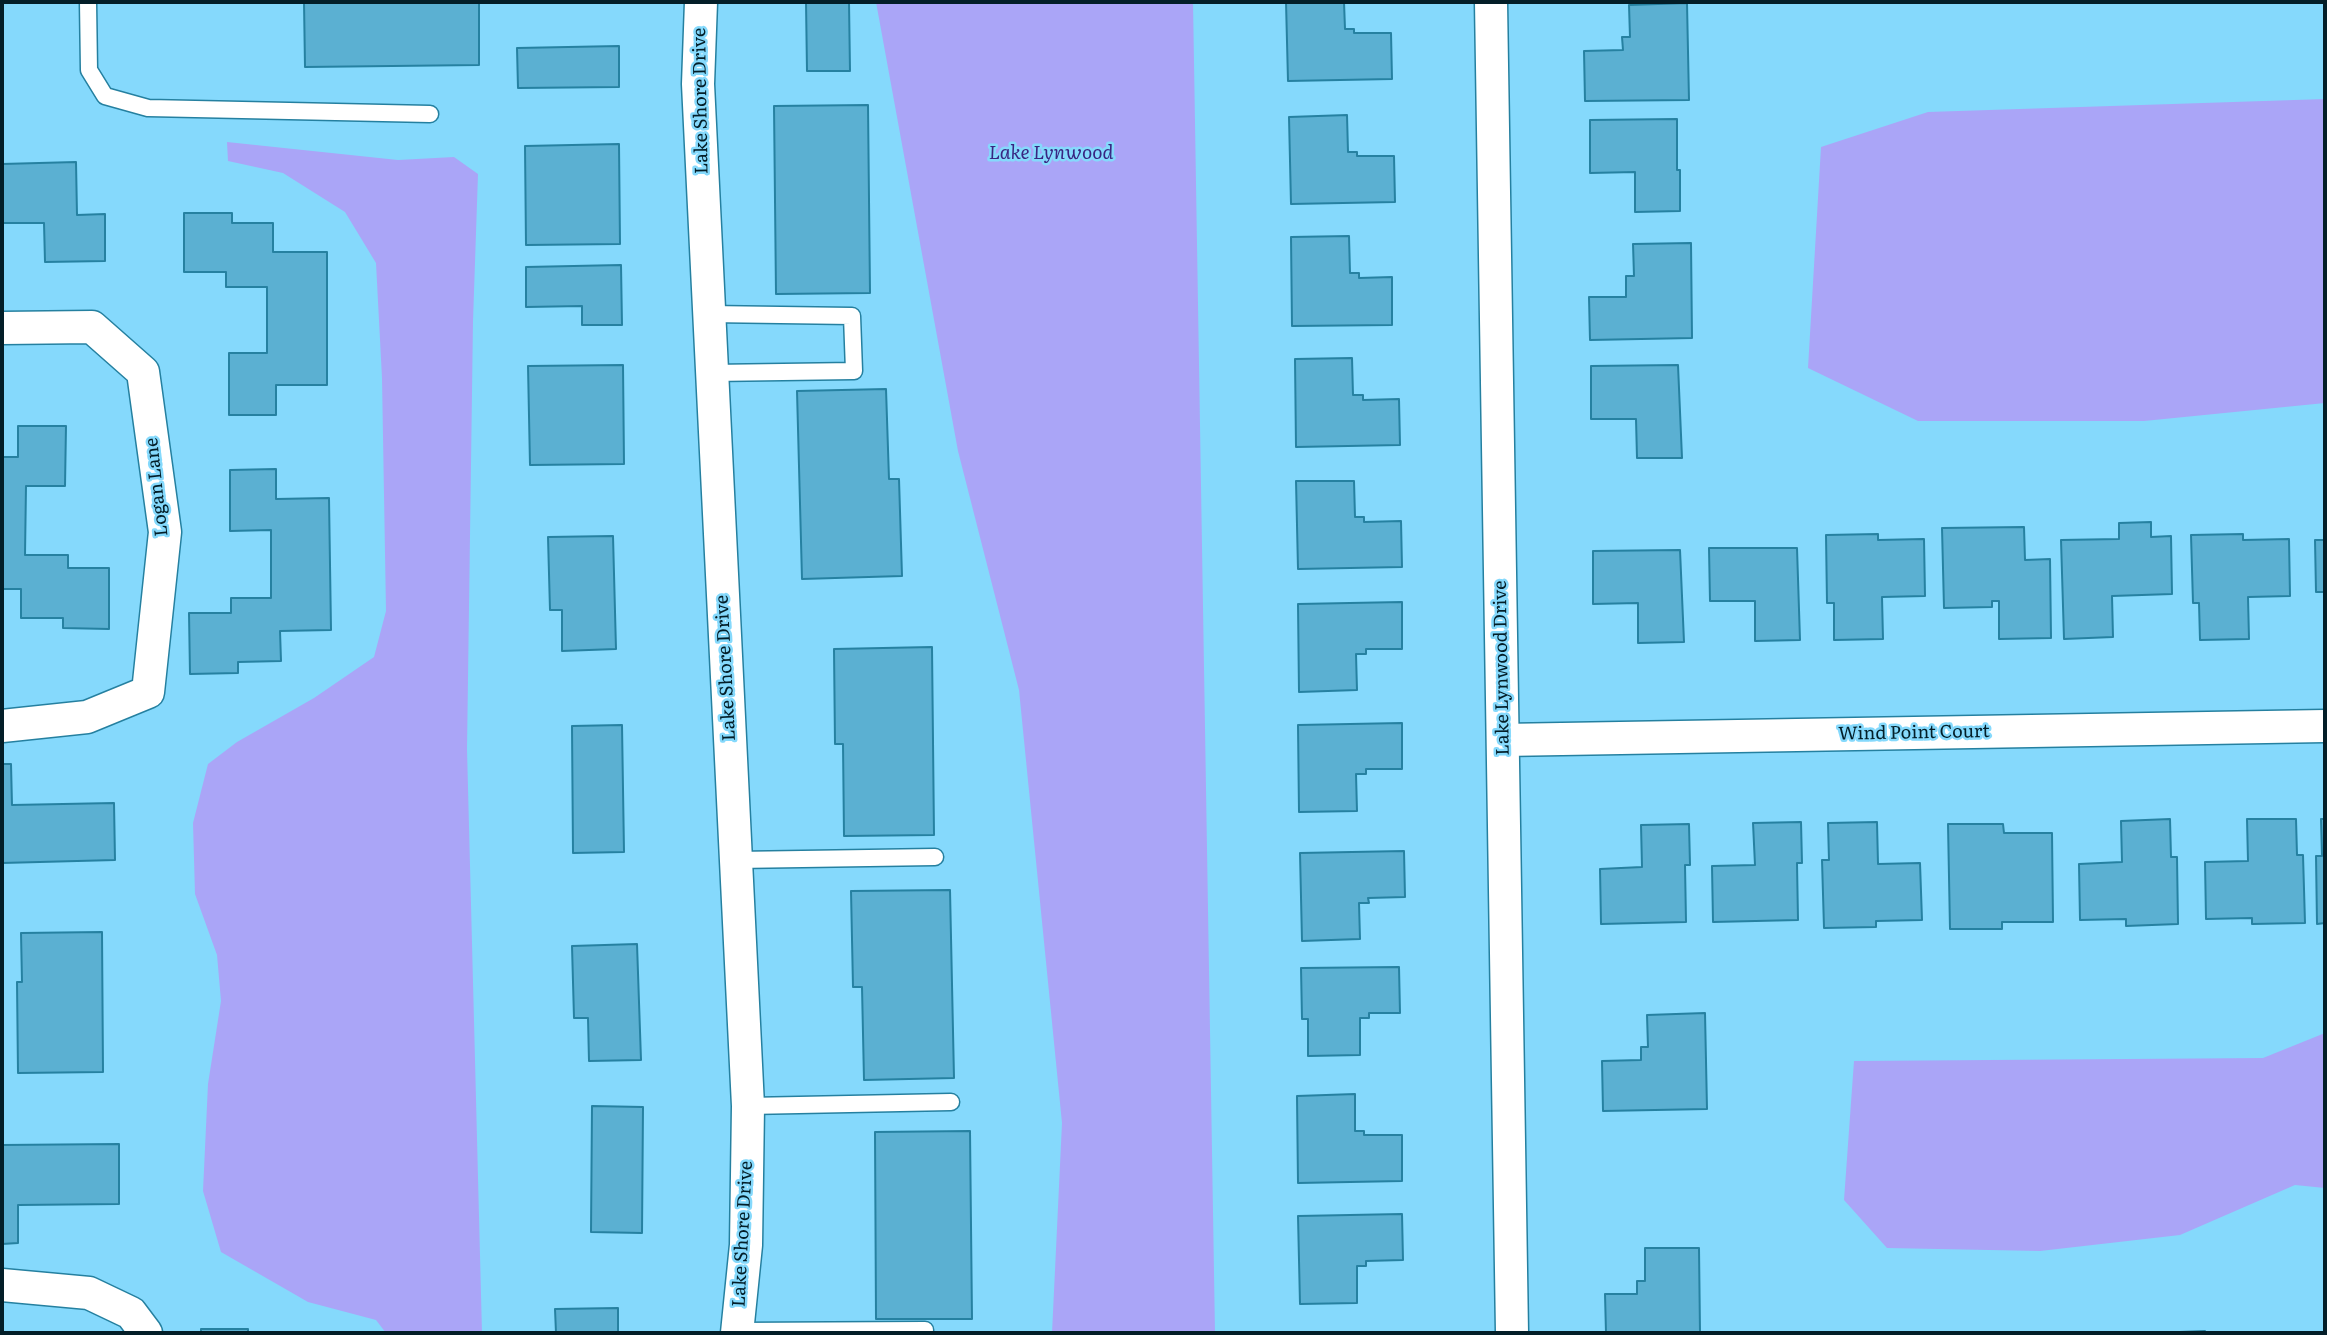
<!DOCTYPE html>
<style>
body{margin:0}
#map{position:relative;width:2327px;height:1335px;overflow:hidden;background:#85d9fc;font-family:Literata,serif}
canvas{display:block}
.frame{position:absolute;inset:0;border:4px solid #031e28;pointer-events:none}
</style>
<div id="map">
<canvas width="2327" height="1335"></canvas>
<div class="frame"></div>
</div>
<script>
const ctx = document.querySelector('canvas').getContext('2d');
ctx.lineJoin = 'round';
function fillPath(path, color) { ctx.fillStyle = color; ctx.fill(path, 'evenodd'); }
function stroke(path, color, width, dash) { ctx.strokeStyle = color; ctx.lineWidth = width; ctx.lineCap = dash ? 'butt' : 'round'; ctx.setLineDash(dash || []); ctx.stroke(path); }
function drawText(font, color, halo, rows, align = 'center') {
  ctx.font = font + ' Literata,serif'; ctx.lineWidth = 5; ctx.setLineDash([]); ctx.textBaseline = 'middle'; ctx.strokeStyle = halo; ctx.fillStyle = color; for (const [text, x, y, turn = 0] of rows) {
    ctx.save(); ctx.translate(x, y); ctx.rotate((+turn || 0) * Math.PI / 180); ctx.textAlign = isNaN(turn) ? turn : align; if (halo) ctx.strokeText(text, 0, 0); ctx.fillText(text, 0, 0); ctx.restore();
  }
}
const water = new Path2D(`
 M876 2H1193L1215 1333H1052L1062 1123 1019 690 958 451Z
 M2325 99V403L2144 421H1918L1808 368 1821 147 1928 112Z
 M227 142 398 160 454 157 478 174 473 321 467 749 482 1333H386L376 1320 308 1302 221 1252 203 1191 208 1084 221 1001 217 955 195 894 193 823 208 764 237 742 314 698 374 657 386 611 382 378 376 263 345 212 283 173 228 161Z
 M2325 1033V1188L2295 1185 2180 1235 2040 1251 1887 1248 1844 1200 1854 1061 2263 1058Z`);
const building = new Path2D(`
 M304 2H479V65L305 67Z
 M806 2H849L850 71H807Z
 M1286 2H1344L1345 29H1354V33H1391L1392 79 1288 81Z
 M1687 3 1689 100 1585 101 1584 51 1623 50 1622 37H1630L1629 5Z
 M619 46V87L518 88 517 48Z
 M868 105 870 293 776 294 774 106Z
 M1347 115 1348 152H1357V156H1394L1395 202 1291 204 1289 117Z
 M1677 119V170H1680V211L1635 212V172L1590 173V120Z
 M619 144 620 244 526 245 525 146Z
 M76 162 77 215 105 214V261L45 262 44 223H2V164Z
 M184 213H232V223H273V252H327V385H276V415H229V353H267V287H226V272H184Z
 M1349 236 1350 273H1359V278L1392 277V325L1292 326 1291 237Z
 M1691 243 1692 338 1590 340 1589 297H1626V276H1634L1633 244Z
 M621 265 622 325H582V306L526 307V267Z
 M1352 358 1353 395H1363V400L1399 399 1400 445 1296 447 1295 359Z
 M623 365 624 464 530 465 528 366Z
 M1678 365 1682 458H1637L1636 419H1591V366Z
 M886 389 889 479H899L902 576 802 579 797 391Z
 M18 426H66L65 486H26L25 555H68V568H109V629L63 628V618H21V589H2V457H18Z
 M276 469V499L329 498 331 630 280 631 281 661 238 662V673L190 674 189 613H231V598H271V530L230 531V470Z
 M1296 481H1354L1355 517H1364V522L1401 521 1402 567 1298 569Z
 M2151 522V537L2171 536 2172 594 2112 596 2113 637 2064 639 2061 540 2119 539V523Z
 M2024 527 2025 560 2050 559 2051 638 1999 639V601H1992V607L1944 608 1942 528Z
 M1878 534V540L1924 539 1925 596 1882 597 1883 639 1834 640V603H1827L1826 535Z
 M2243 534V540L2289 539 2290 596 2248 597 2249 639 2200 640 2199 603H2193L2191 535Z
 M613 536 616 649 562 651V610H550L548 537Z
 M2315 540H2325V592H2316Z
 M1709 548H1797L1800 640 1755 641V601H1710Z
 M1680 550 1684 642 1638 643V603L1593 604V551Z
 M1402 602V649H1366V654H1356L1357 690 1299 692 1298 604Z
 M932 647 934 835 844 836 843 744H835L834 649Z
 M1402 723V769H1366V774H1356L1357 811 1299 812 1298 725Z
 M622 725 624 852 573 853 572 726Z
 M2 764H11L12 805 114 803 115 860 2 863Z
 M2170 819 2171 857H2177L2178 924 2126 926V919L2080 920 2079 864 2122 862 2121 821Z
 M2247 819H2296L2297 855H2303L2305 923 2252 924V918L2206 919 2205 862 2248 861Z
 M2321 819H2325V923L2317 924 2316 856H2322Z
 M1801 822 1802 863H1797L1798 920 1713 922 1712 866 1755 865 1753 823Z
 M1877 822 1878 864 1920 863 1922 920 1876 921V927L1824 928 1822 860H1829L1828 823Z
 M1689 824 1690 865H1685L1686 922 1601 924 1600 869 1642 867 1641 825Z
 M1948 824H2003L2004 833H2052L2053 922H2002V929H1950Z
 M1404 851 1405 897 1368 898 1369 903H1359L1360 939 1302 941 1300 853Z
 M950 890 954 1078 864 1080 862 987H853L851 891Z
 M102 932 103 1072 18 1073 17 982H22L21 933Z
 M637 944 641 1060 589 1061 588 1018H574L572 946Z
 M1399 967 1400 1013H1369V1018H1360V1055L1308 1056V1019H1302L1301 968Z
 M1705 1013 1707 1109 1603 1111 1602 1061 1641 1060V1047H1648L1647 1015Z
 M1355 1094V1131H1364V1135H1402V1181L1298 1183 1297 1096Z
 M592 1106 643 1107 642 1233 591 1232Z
 M970 1131 972 1319H876L875 1132Z
 M119 1144V1204L18 1205V1243L2 1244V1145Z
 M1402 1214 1403 1260 1366 1261V1266H1357V1303L1300 1304 1298 1216Z
 M1645 1248H1699L1700 1333H1606L1605 1294H1637V1281H1645Z
 M618 1308V1333H556L555 1309Z
 M201 1329H248V1333H201Z
 M2205 1331V1333H2153Z`);
const lane = new Path2D(`
 M88 2 89 70 105 96 148 108 430 114
 M709 314 852 316 854 371 712 373
 M736 860 935 857
 M748 1106 951 1102
 M737 1331 925 1330`);
const street = new Path2D(`
 M701 2 698 84 748 1106 746 1245 737 1333
 M1491 2 1512 1333
 M2 328 92 327 143 372 165 532 148 692 87 717 2 726
 M1503 740 2325 726
 M2 1285 89 1293 131 1313 146 1333`);
const streetNames = [
 ["Lake Shore Drive",701,101,-91],
 ["Logan Lane",157,487,-96],
 ["Lake Shore Drive",726,668,-93],
 ["Lake Lynwood Drive",1502,668,-91],
 ["Wind Point Court",1914,733,-1],
 ["Lake Shore Drive",743,1234,-87]
];
const waterNames = [
 ["Lake Lynwood",1051,153]
];
fillPath(water, '#aaa5f7');
fillPath(building, '#5bb0d2');
stroke(building, '#2681a1', 2);
stroke(lane, '#2580a0', 19);
stroke(street, '#2580a0', 35);
stroke(lane, '#fff', 16);
stroke(street, '#fff', 32);
drawText('18px', '#031e28', '#85d9fc', streetNames);
drawText('italic 19px', '#392581', '#85d9fc', waterNames);
</script>
